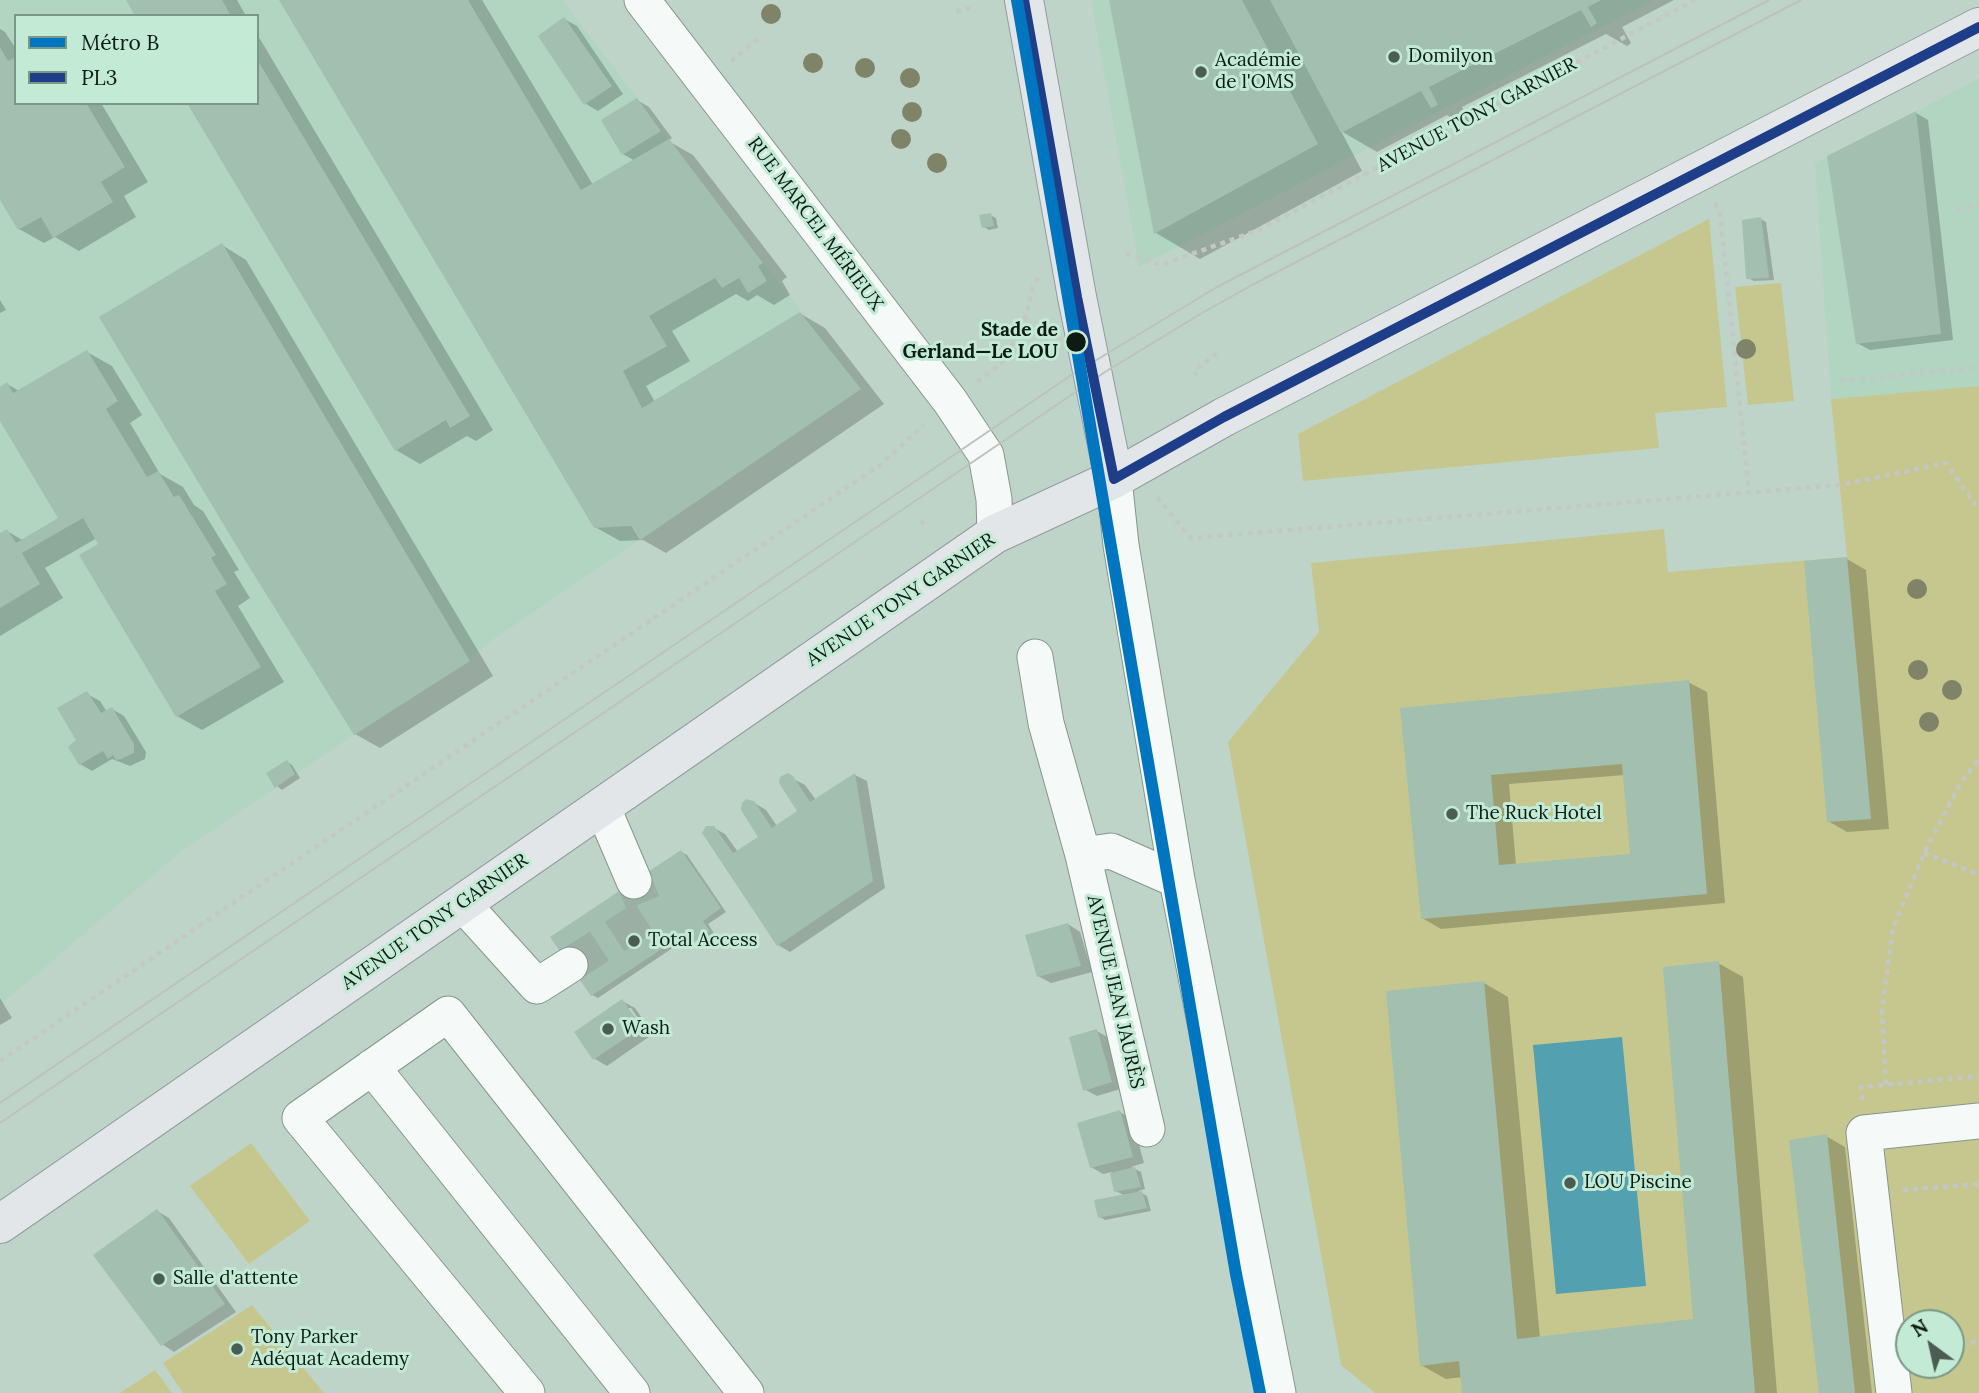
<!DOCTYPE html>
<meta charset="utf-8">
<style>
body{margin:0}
#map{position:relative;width:1979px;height:1393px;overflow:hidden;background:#bfd4c8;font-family:Lora,serif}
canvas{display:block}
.legend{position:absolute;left:14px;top:14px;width:245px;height:91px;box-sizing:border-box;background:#c3ead4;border:2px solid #7a9787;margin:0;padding:9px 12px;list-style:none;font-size:21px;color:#0c1b13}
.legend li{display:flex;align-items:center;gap:14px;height:35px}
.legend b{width:35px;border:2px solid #7a9787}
.north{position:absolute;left:1895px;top:1309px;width:70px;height:70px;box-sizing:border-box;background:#c3ead4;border:2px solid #7a9787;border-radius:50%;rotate:327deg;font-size:19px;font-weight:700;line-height:28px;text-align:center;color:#0c1b13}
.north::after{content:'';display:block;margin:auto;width:24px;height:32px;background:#4b5c52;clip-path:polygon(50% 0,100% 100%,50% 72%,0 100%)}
</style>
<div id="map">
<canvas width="1979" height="1393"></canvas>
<ul class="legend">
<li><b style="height:9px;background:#0076c0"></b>Métro B</li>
<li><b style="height:9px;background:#1e3e89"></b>PL3</li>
</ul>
<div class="north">N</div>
</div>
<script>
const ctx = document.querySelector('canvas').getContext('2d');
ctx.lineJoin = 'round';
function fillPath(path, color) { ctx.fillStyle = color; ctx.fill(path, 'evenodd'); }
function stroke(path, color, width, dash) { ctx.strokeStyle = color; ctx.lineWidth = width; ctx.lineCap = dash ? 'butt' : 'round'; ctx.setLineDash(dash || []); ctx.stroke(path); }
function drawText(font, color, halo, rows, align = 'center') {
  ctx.font = font + ' Lora,serif'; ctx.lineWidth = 6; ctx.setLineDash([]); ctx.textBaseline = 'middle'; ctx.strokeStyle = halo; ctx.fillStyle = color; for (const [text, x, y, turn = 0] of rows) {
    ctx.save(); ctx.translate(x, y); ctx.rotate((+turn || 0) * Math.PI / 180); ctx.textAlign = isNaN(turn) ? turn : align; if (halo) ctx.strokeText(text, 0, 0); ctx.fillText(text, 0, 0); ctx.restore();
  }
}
const built = new Path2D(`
 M0 0H562L861 389 485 645 470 661 340 744 184 849 0 1005ZM16 16H257V103H16Z
 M1091 0H1654L1139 267Z
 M1979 79V386L1831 399 1815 163Z`);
const green = new Path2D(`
 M1709 219 1727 407 1655 413 1659 448 1303 481 1298 434Z
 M1781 283 1794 401 1748 405 1735 287Z
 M1979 386V1393H1375L1341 1365 1228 742 1319 632 1311 563 1664 529 1668 572 1847 557 1831 399ZM1909 1323H1951V1365H1909Z
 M251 1143 310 1221 249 1264 190 1186Z
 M252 1305 324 1393H183L163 1363Z
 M155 1370 172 1393H120Z`);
const water = new Path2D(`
 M1622 1037 1646 1286 1556 1294 1533 1045Z`);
const shadow = new Path2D(`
 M128 0H237L246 16H137Z
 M281 0H482L593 185 635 161 623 154 637 100 649 107 672 138 668 141 693 155 787 277 782 281 790 295 774 305 757 295 748 301 736 294 672 331 690 361 646 386 655 402 801 314 825 328 884 404 666 553 643 540 620 541 595 527Z
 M1111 0H1674L1622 27 1631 43 1627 46 1606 34 1462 107 1471 125 1467 127 1447 115 1377 152 1341 131 1362 171 1200 259 1156 233Z
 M564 19 577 26 623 94 598 111 586 104 540 36Z
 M0 29 5 32 16 49V103H101L148 182 124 196 136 217 79 251 55 237 44 243 19 229 0 197Z
 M257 34 493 430 476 441 467 436 420 464 396 450 257 103Z
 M1916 113 1928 120 1953 340 1870 350 1857 343 1829 157Z
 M990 215 996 218 998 228 989 230 984 227Z
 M1761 219 1766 222 1774 280 1754 281 1748 278Z
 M222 245 246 260 493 676 380 748 355 734Z
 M0 300 6 310 0 313Z
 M87 352 112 366 142 415 130 423 160 474 183 487 194 505 203 511 239 570 234 572 250 598 238 606 284 682 202 730 177 716 97 538 45 568 63 598 0 636V535L7 531 24 541 61 519 0 418V389L7 384 19 391Z
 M1847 559 1866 570 1889 829 1847 832 1828 821Z
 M1688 682 1707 692 1725 903 1441 929 1422 918 1402 709ZM1625 775 1631 856 1516 865 1509 784Z
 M87 694 100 701 107 712 112 709 124 716 146 752 145 759 130 766 112 759 92 771 80 764 78 741Z
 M287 762 292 765 300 778 282 790 277 786Z
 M855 775 867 781 885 888 790 952 778 945 712 827 725 834 738 852 760 838 753 802 766 810 777 826 799 812 792 778 805 785 816 800Z
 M681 852 687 855 726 912 708 924 715 935 701 944 692 935 598 998 592 995Z
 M1068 924 1080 932 1092 972 1051 983 1038 976Z
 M1718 963 1743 977 1777 1393H1464L1463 1377 1446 1379 1421 1365 1484 983 1508 997 1540 1338 1695 1321Z
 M0 998 12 1018 0 1025Z
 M622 1001 635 1008 653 1034 607 1066 595 1059 576 1032ZM627 1008H631L648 1033 645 1035Z
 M1097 1031 1109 1038 1124 1088 1097 1096 1084 1089Z
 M1120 1112 1132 1119 1144 1163 1131 1167 1141 1172 1145 1189 1138 1191 1147 1196 1151 1211 1105 1220 1100 1217 1125 1196 1116 1191 1112 1172 1103 1174 1091 1167Z
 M1826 1136 1845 1147 1872 1393H1820Z
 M157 1211 169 1218 236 1312 174 1352 162 1344Z`);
const building = new Path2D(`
 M126 0H222L231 16H135Z
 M279 0H468L581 190 669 139 763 263 758 266 767 281 748 293 739 278 722 288 715 278 649 316 667 346 623 371 642 408 800 312 861 389 640 540 631 526 594 528Z
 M1109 0H1242L1318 144 1154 234Z
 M1270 0H1601L1588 7 1597 23 1591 27 1581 10 1429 87 1438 105 1431 108 1421 91 1341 133Z
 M564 17 612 86 584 105 538 36Z
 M0 47 8 61 16 57V103H86L125 167 101 182 113 202 53 238 41 217 18 230 0 200Z
 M257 59 470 416 450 428 446 420 395 451 187 103H257Z
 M637 98 661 131 622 155 601 120Z
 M1916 111 1941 334 1856 344 1827 156Z
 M991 213 994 226 982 228 979 215Z
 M1761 217 1769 278 1746 279 1742 220Z
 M222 243 470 661 354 735 248 565 99 317Z
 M87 350 118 401 106 409 147 477 158 471 174 497 179 495 216 555 211 558 227 584 215 591 261 667 176 717 79 555 98 544 83 518 22 553 40 584 0 608V533L7 529 16 543 58 518 0 421V387L7 382 13 393Z
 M1847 557 1871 819 1827 822 1804 561Z
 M1689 680 1707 894 1421 919 1400 708ZM1622 764 1630 854 1499 865 1491 775Z
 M87 691 101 713 112 707 134 744V753L121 759 116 760 113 755 108 759 103 751 79 765 68 747 76 740 57 708Z
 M287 760 295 774 275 788 266 773Z
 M788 773 793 776 810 802 855 773 873 881 777 946 702 833 706 826H714L733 853 758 837 741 810 742 803 746 799 754 801 772 828 782 821 797 811 779 783 780 777Z
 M681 850 721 908 703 921 710 931 694 942 687 932 591 996 550 937Z
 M1068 923 1081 966 1037 977 1025 935Z
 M1719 961 1755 1393H1462L1459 1361 1420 1366 1386 991 1484 981 1517 1339 1693 1319 1663 967Z
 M622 999 642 1027 593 1060 574 1032Z
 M1097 1029 1112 1082 1083 1091 1069 1037Z
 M1120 1110 1133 1157 1090 1168 1077 1123Z
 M1827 1134 1855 1393H1819L1789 1140Z
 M1135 1167 1141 1187 1114 1192 1110 1173Z
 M1142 1191 1147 1208 1098 1218 1094 1200Z
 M157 1209 225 1304 161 1346 93 1255Z`);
const minorTunnel = new Path2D(`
 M570 965 648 915 634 881`);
const path = new Path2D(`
 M956 11 972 8
 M731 61 759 38
 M1715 203 1720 213 1749 493
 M1957 210 1979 206
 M1126 253 1161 265 1259 230 1695 0
 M1197 376 1194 371 1215 355 1212 352
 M1840 381 1979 367
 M977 382 1000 365 1023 327 1033 287 1038 278
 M1157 497 1191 538 1840 485 1946 463 1979 510
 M921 520 926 529
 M1924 853 1979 875
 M0 1061 880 465 924 425
 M1886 1084 1882 1010 1893 928 1924 853 1960 784 1979 758
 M1862 1100 1861 1087 1979 1076
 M1903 1190 1979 1184
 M1951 1344 1979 1342`);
const minor = new Path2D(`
 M642 0 950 401 986 455 994 499 995 534
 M1114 479 1121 545 1177 880 1278 1393
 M1035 657 1046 723 1083 855 1147 1129
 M602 806 634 881
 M1083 855 1111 851 1177 880
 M462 903 537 986 570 965
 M372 1067 632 1393
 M527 1393 300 1118 448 1014 746 1393
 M1894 1393 1864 1133 1979 1121`);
const major = new Path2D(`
 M1024 0 1077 297 1114 479
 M0 1224 995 534 1114 479 1224 417 1979 27`);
const tram = new Path2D(`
 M0 1103 1070 376 1217 287 1769 0
 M0 1123 1105 372 1202 313 1254 284 1801 0`);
const bus1 = new Path2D(`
 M1024 0 1077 297 1114 479 1224 417 1979 27`);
const metro1 = new Path2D(`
 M1017 0 1236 1274 1260 1393`);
const trees = [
 [771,14],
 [813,63],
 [865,68],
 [910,78],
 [912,112],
 [901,139],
 [937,163],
 [1746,349],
 [1917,589],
 [1918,670],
 [1952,690],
 [1929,722]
];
const markers = [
 [1394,57,7,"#4b5c52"],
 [1201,72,7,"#4b5c52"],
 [1076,342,11,"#0c1b13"],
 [1452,814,7,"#4b5c52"],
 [634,941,7,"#4b5c52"],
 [608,1029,7,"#4b5c52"],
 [1570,1183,7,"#4b5c52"],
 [159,1279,7,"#4b5c52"],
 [237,1349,7,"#4b5c52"]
];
const poiNames = [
 ["Domilyon",1408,57],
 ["Académie",1215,61],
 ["de l'OMS",1215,83],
 ["The Ruck Hotel",1466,814],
 ["Total Access",648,941],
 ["Wash",622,1029],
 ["LOU Piscine",1584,1183],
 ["Salle d'attente",173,1279],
 ["Tony Parker",251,1338],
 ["Adéquat Academy",251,1360]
];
const streetNames = [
 ["AVENUE TONY GARNIER",1477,115,-28],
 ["RUE MARCEL MÉRIEUX",815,224,53],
 ["AVENUE TONY GARNIER",901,600,-34],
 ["AVENUE TONY GARNIER",435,922,-35],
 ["AVENUE JEAN JAURÈS",1115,992,77]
];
const stopNames = [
 ["Stade de",1058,331],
 ["Gerland—Le LOU",1058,353]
];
fillPath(built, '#b1d5c1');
fillPath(green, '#c6c78e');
fillPath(water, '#52a0b0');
fillPath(shadow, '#0003');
fillPath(building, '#a2bfb0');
stroke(minorTunnel, '#9bafa4', 35, [35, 18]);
stroke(minor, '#85968d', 37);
stroke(major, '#919ca0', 40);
stroke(path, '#c2c8c5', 4.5, [5, 5]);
stroke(minor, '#f5f9f7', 35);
stroke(major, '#e2e6e9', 38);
stroke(tram, '#bcc2bf', 2);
stroke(bus1, '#1e3e89', 10);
stroke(metro1, '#0076c0', 12);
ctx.fillStyle = '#7f8468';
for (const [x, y] of trees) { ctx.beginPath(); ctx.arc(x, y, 10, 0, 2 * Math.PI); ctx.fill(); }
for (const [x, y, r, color] of markers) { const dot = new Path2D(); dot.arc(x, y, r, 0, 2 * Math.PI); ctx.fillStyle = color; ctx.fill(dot); stroke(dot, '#c3ead4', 2.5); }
drawText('19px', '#0c1b13', '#c3ead4', poiNames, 'left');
drawText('19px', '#0c1b13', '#c3ead4', streetNames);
drawText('bold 19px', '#0c1b13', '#c3ead4', stopNames, 'right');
</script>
